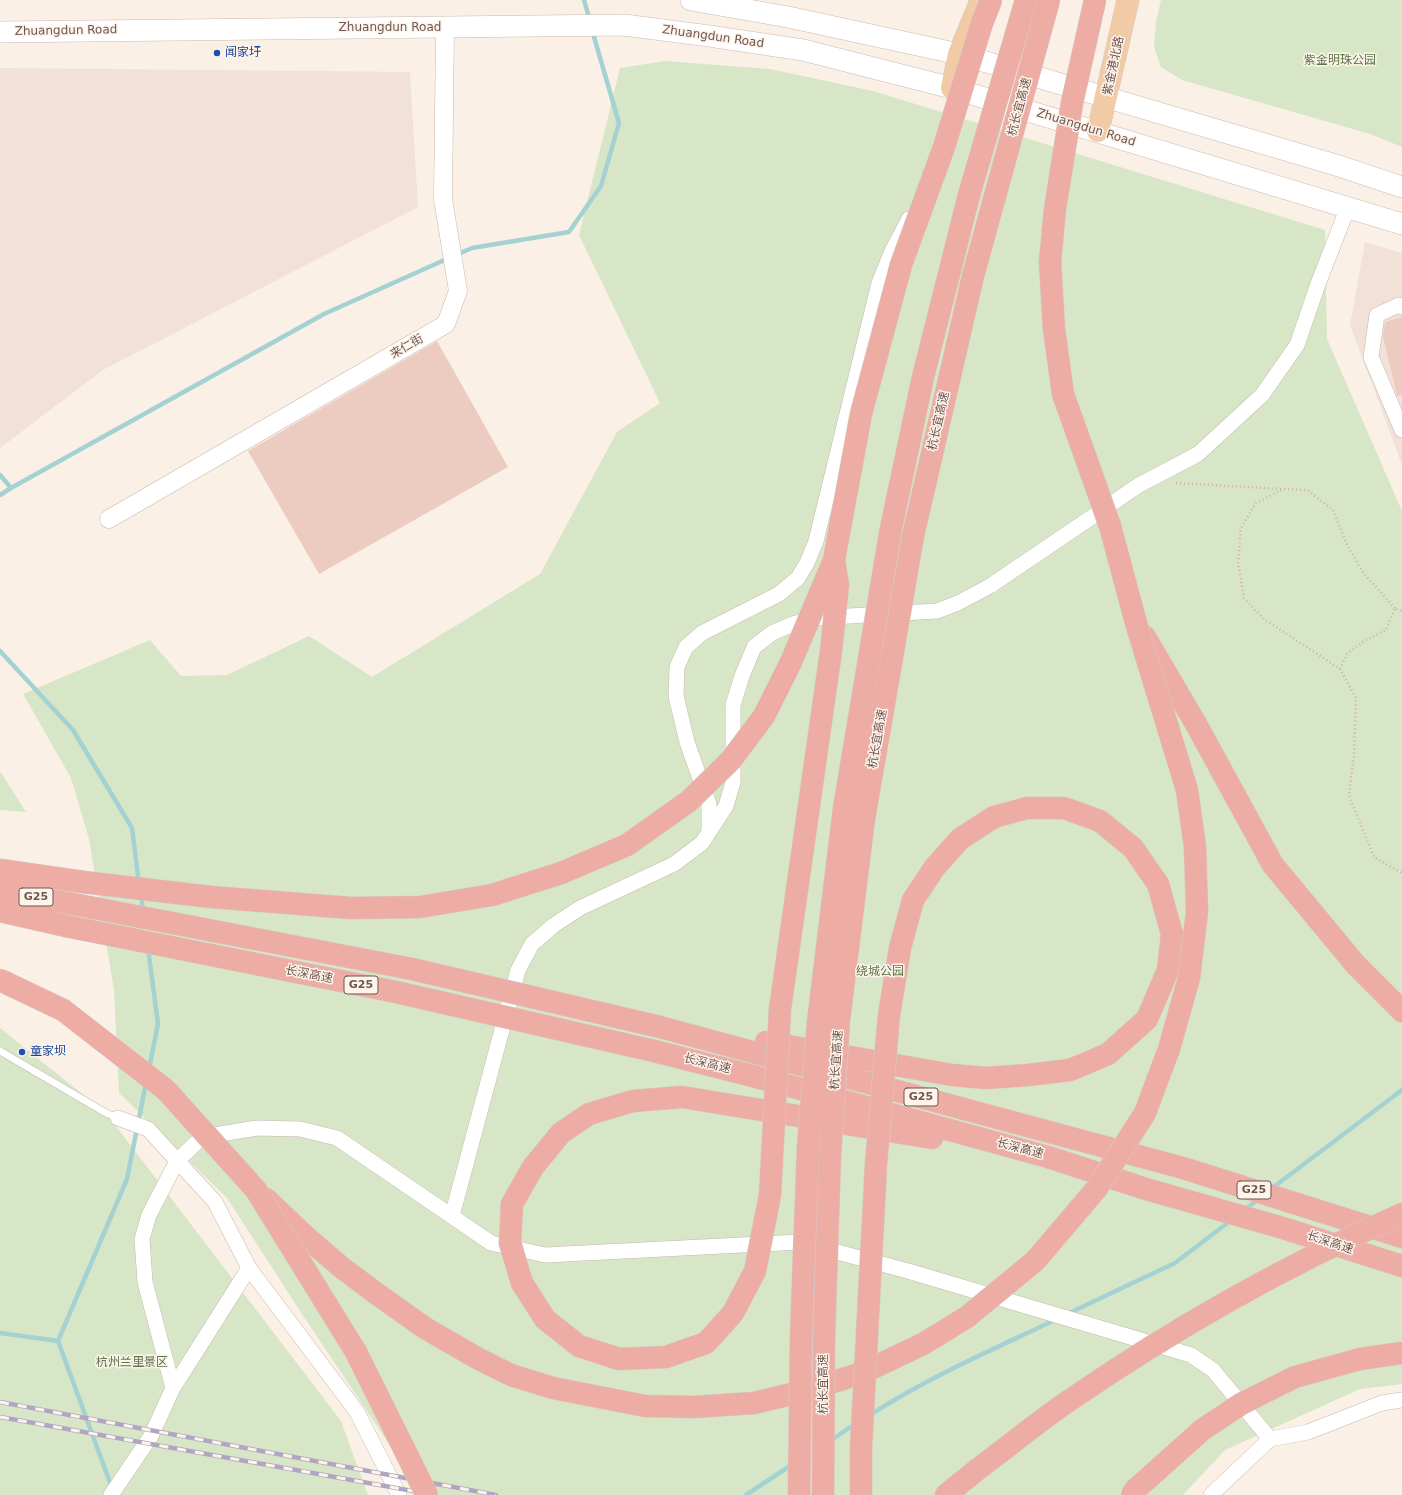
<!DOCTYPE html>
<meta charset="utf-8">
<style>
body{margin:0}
canvas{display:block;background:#faf0e6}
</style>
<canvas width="1402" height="1495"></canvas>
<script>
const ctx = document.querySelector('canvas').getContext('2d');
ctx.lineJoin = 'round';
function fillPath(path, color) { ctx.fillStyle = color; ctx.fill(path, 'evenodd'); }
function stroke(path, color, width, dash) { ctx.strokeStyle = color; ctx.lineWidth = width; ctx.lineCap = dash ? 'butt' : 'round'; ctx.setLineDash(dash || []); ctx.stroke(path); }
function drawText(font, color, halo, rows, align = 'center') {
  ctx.font = font + ' "DejaVu Sans","Noto Sans SC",sans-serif'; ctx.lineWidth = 3; ctx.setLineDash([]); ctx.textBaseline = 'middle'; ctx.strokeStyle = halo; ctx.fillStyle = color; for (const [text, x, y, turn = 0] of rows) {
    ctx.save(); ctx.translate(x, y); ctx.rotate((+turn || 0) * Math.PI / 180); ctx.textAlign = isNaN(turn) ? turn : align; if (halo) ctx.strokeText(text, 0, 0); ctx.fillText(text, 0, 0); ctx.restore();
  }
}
const residential = new Path2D(`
 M0 68 410 72 418 207 103 370 0 448Z
 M1365 242 1402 253V465L1350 325Z`);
const green = new Path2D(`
 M1161 0H1402V147L1370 134 1182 80 1161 67 1154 47 1156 22Z
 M665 61 770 69 873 91 1325 230 1327 339 1402 511V1384L1360 1389 1225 1450 1183 1495H413L393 1450 302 1314 227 1198 119 1093 114 990 89 839 71 778 23 694 150 640 181 676 227 675 309 636 372 677 540 574 617 432 660 403 579 235 620 68Z
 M0 771 26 812 0 810Z
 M0 1028 106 1113 341 1421 368 1495H0Z`);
const stream = new Path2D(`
 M584 0 590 21
 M456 255 472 248 569 232 601 186 619 123 592 30
 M0 475 11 488
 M0 495 11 488 324 314 449 258
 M0 651 73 730 132 828 139 884
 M141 895 143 911
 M148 948 158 1024 149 1069
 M1271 1189 1402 1090
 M1244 1210 1259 1199
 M1067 1314 1175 1263 1230 1221
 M0 1333 58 1341
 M870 1415C929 1377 994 1349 1057 1319
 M830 1441 855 1424
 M112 1488 58 1341 127 1179 146 1083
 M746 1495 793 1464`);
const building = new Path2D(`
 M1402 317V395L1397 396 1383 336 1385 322Z
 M437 341 508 467 319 574 248 451Z`);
const path = new Path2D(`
 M1176 483 1283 489
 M1395 608 1364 574 1347 545 1333 510 1307 490 1283 489 1256 503 1241 528 1238 563 1244 598 1264 619 1340 669 1356 698 1354 753 1349 796 1374 857 1402 873
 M1340 669 1347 654 1364 641 1386 630 1395 608 1402 611`);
const service = new Path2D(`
 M0 1051 106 1113 118 1118`);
const minor = new Path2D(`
 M1402 307 1399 305 1377 315 1371 357 1402 430
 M709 831V804L687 742 676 696 677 667 686 647 702 633 779 594 798 578 807 563 816 541 879 283 892 251 909 219
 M118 1118 148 1129 215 1202 249 1268 357 1412 399 1495
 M452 1216 518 970 532 944 554 925 580 908 674 864 702 843 726 806 733 782V705L742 676 754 647 772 633 793 624 814 618 937 611 958 603 990 586 1139 485 1198 454 1262 395 1297 345 1318 284 1348 207
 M173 1388 145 1282 142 1239 149 1215 177 1161 202 1137 257 1128 300 1129 337 1138 491 1243 545 1255 800 1242 908 1271 1191 1355 1213 1370 1270 1439
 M111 1495 151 1436 173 1388 249 1268
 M1211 1495 1270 1439 1308 1432 1382 1403 1402 1400`);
const tertiary = new Path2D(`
 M109 519 446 324 458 291 443 199 445 28`);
const secondary = new Path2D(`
 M691 0 788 17 959 54 1336 165 1402 187
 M0 32 624 25 709 36 803 50 952 88 1402 224`);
const primary = new Path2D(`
 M952 88 959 54 980 3
 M1098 131 1128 0`);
const motorway = new Path2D(`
 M1145 637 1196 724 1273 865 1356 965 1402 1011
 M0 870 83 882
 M0 891 73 904
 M0 911 66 926
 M660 1027 1183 1168 1402 1237
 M766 1042 952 1075 986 1078 1028 1075 1070 1070 1108 1054 1147 1019 1168 970 1172 934 1158 884 1133 848 1100 821
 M654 1051 753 1076 1048 1157 1146 1189 1283 1228 1402 1266
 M266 1199 305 1236 341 1267 377 1294 425 1328 477 1358 511 1375 553 1388 645 1406 694 1407 754 1403 808 1390 862 1373 923 1344 967 1317
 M512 1204 533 1167 561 1133 589 1114 633 1101 682 1097 932 1138
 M946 1495 978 1469`);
const rail = new Path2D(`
 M0 1402 496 1495
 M0 1417 435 1495`);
const motorwayBridge = new Path2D(`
 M83 882 211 897 351 908 420 907 492 895 561 873 627 845 689 801 731 760 764 716 791 662 834 560
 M73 904 412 969 660 1027
 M66 926 396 992 654 1051
 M0 980 63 1010 166 1090 256 1190 356 1352 427 1495
 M512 1204 510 1243 522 1283 545 1319 579 1346 619 1359 666 1357 706 1343 733 1313 755 1271 770 1195 780 1009 831 651 838 585 834 560 861 414 901 265 944 147 982 23 991 0
 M967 1317 1036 1260 1097 1188 1145 1113 1169 1049 1189 978 1197 912 1195 847 1187 790 1136 623 1110 526 1063 394 1054 329 1050 262 1055 209 1072 103 1095 0
 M978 1469C1009 1446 1039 1421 1070 1400 1175 1328 1286 1265 1402 1214
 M799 1495 801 1337 808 1147 818 1022 844 808 891 528 923 377 969 195 1026 0
 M823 1495 824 1337 830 1156 839 1020 864 819 913 536 973 276 1049 0
 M861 1495V1449L876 1164 889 1015 900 948 913 900 935 867 960 839 994 817 1027 808H1064L1100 821
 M1132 1495 1135 1490 1202 1430 1241 1404 1295 1377 1360 1359 1402 1353`);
const markers = [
 [217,53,4,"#1a4fb4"],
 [22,1052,4,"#1a4fb4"]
];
const shields = [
 [36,897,34],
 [361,985,34],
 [921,1097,34],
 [1254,1190,34]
];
const shieldNames = [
 ["G25",36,897],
 ["G25",361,985],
 ["G25",921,1097],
 ["G25",1254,1190]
];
const streetNames = [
 ["Zhuangdun Road",390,28],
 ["Zhuangdun Road",66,31,-1],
 ["Zhuangdun Road",713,37,8],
 ["紫金港北路",1114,66,-78],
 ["杭长宜高速",1020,107,-75],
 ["Zhuangdun Road",1086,128,17],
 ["来仁街",407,347,-30],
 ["杭长宜高速",939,421,-77],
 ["杭长宜高速",878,739,-80],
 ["长深高速",309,975,11],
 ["杭长宜高速",837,1060,-86],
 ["长深高速",707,1064,14],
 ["长深高速",1020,1149,15],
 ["长深高速",1330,1243,18],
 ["杭长宜高速",824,1384,-90]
];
const transitNames = [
 ["闻家圩",225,53],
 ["童家坝",30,1052]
];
const parkNames = [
 ["紫金明珠公园",1340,61],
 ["绕城公园",880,972],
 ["杭州兰里景区",132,1363]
];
fillPath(residential, '#f1e1d6');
fillPath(green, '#d7e6c6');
stroke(stream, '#a4d1d2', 4.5);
fillPath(building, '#ecccc1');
stroke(service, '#cab7ae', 8);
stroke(minor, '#cab7ae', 16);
stroke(tertiary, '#cab7ae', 19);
stroke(secondary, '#cfb8af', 22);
stroke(primary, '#d4ccca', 23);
stroke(motorway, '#d4ccca', 23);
stroke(path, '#d1b0a4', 2.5, [1, 3]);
stroke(service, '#fff', 7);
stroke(minor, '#fff', 15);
stroke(tertiary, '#fff', 18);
stroke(secondary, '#fff', 21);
stroke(primary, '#f1cba6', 22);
stroke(motorway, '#edada4', 22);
stroke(rail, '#b1a6c2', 4.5);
stroke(rail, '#fdf4ec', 3, [9]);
stroke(motorwayBridge, '#d4ccca', 23, []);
stroke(motorwayBridge, '#edada4', 22);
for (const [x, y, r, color] of markers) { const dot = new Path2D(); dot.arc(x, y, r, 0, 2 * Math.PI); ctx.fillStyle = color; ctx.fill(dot); stroke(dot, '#fdf4ec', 1.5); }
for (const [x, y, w] of shields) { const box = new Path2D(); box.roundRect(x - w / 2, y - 9, w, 18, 3); ctx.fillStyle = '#fdf4ec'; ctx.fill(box); stroke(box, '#70564e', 1); }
drawText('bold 11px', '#70564e', null, shieldNames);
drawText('12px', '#70564e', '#fdf4ec', streetNames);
drawText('12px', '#164399', '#fdf4ec', transitNames, 'left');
drawText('12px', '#5b7547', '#fdf4ec', parkNames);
</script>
